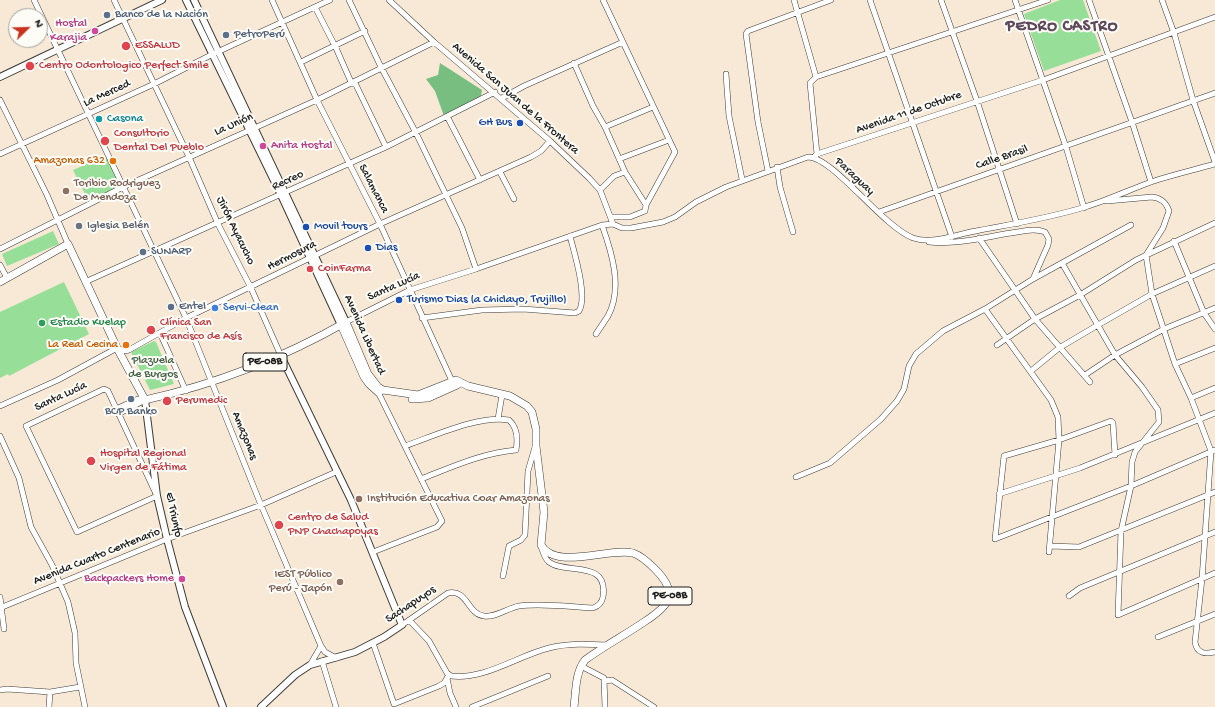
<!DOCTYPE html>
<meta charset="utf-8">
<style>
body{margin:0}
#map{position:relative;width:1215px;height:707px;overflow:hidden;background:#f7e9d5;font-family:"Gochi Hand",sans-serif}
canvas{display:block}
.north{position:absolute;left:8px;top:8px;width:40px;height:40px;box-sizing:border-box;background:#fdfcf7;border:1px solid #a3a29f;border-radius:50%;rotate:67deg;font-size:11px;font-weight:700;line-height:16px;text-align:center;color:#1c1c1c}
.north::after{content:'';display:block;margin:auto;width:14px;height:18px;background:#c8321e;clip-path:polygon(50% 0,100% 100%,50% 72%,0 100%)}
</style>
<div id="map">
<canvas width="1215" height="707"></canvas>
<div class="north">N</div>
</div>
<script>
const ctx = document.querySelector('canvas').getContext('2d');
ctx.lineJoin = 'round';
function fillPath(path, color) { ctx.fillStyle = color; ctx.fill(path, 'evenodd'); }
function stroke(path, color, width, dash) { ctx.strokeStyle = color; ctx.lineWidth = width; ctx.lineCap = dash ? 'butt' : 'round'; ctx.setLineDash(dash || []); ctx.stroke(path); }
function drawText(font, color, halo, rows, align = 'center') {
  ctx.font = font + ' "Gochi Hand",sans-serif'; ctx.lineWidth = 4; ctx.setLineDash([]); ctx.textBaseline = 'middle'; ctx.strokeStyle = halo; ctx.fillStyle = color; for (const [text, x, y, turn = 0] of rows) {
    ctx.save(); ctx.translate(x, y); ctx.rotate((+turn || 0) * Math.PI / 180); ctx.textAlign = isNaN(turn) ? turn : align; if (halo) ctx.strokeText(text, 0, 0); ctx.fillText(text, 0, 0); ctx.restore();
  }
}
const green = new Path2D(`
 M1060 0H1083L1101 51 1044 71 1024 14Z
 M106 156 120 187 88 200 73 170Z
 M53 231 59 244 7 266 2 254Z
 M64 282 89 334 9 376 8 374 0 378V312Z
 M154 341 156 342 174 384 150 390 131 352Z`);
const forest = new Path2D(`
 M440 63 482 90 480 102 444 116 435 91 426 79 438 75Z`);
const minor = new Path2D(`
 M34 0 186 318 261 505 321 646 325 652 336 658
 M114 0 189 157 218 224 251 288 281 356
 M272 0 317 100 380 224 452 381 455 383
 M349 0 381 67 416 133 462 228 476 269
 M389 0 434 42 550 141 589 178 600 190 613 224
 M603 0 675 152 646 205
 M794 0 816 77
 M870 0 952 237
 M941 0 977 101 1017 224
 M1015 0 1066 147 1084 208
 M1089 0 1132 122 1151 182
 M1162 0 1174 33 1193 100 1215 162
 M315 7 336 48 351 82 356 85 386 147
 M301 62 365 31
 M574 63 593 106 605 127
 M726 74 729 116 742 179
 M502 98 524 86 623 42
 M0 100 47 195 68 244
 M448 118 480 180
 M0 154 154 84 213 54 330 0
 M817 154 810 83 816 77 1048 0
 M814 157 817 154 1043 80 1215 17
 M619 159 669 140
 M777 167 780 187 793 232
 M768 171 758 122 746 34 748 31 831 0
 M500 172 514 199
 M600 190 614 176 625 172
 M1107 201 1152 197C1161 198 1166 202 1169 211L1163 228 1146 255 1152 294 1175 364 1191 398 1211 451 1202 579 1195 642C1197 654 1205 654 1215 652
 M879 212 1215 93
 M611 217H630L645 211 646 205 625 172 605 127 653 107
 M979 238 1035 319 1090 382
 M1174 241 1204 313 1215 329
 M929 242C956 245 985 237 1011 233 1022 231 1035 228 1045 232L1049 239 1048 245 1033 279
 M0 249 123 187 317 100 434 42
 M1062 263 1115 355 1142 387 1158 410 1159 422 1135 452 1132 462 1131 486 1121 531 1118 615 1215 573
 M0 265 7 278
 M85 282 386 147 495 92
 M985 309 1051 400 1058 417 1059 440 1049 552
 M422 318 482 310 523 309 575 313 579 311C588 296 574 252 570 236
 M346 322 410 290 476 269 602 225 613 224 622 228H631L663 222 675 217 696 202 726 187 808 157C833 157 882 226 913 238 933 245 956 234 976 231 1012 224 1050 218 1085 207 1108 200 1129 190 1151 182 1172 175 1194 170 1215 164
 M160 333 186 391
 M596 334C600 328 604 322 608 316 623 288 612 253 602 225
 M997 345 1035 319 1080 295 1136 260 1215 223
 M1175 364 1215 348
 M1031 371 1059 348 1098 325 1152 294 1215 266
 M1085 375 1115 355 1164 329 1215 308
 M104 389 108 391 157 496 77 532 26 426Z
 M1191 398 1215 388
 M0 406 58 380 117 348 125 351 129 350 186 318 380 224 531 157 541 151 550 141
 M116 409 138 399 145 400
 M118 414 145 400
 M498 419 502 395
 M0 436 19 478 31 527 52 565 68 602 75 633 76 663 85 707
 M405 446C434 436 478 415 509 420 518 428 518 439 516 450 482 453 452 467 421 479
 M1115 455 1113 423 1111 421 1059 440 1004 456 995 539 1131 486 1215 450
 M796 477 830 463 881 419 897 401 904 389 909 366 916 354 943 331 985 309 1033 279 1131 225
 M999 494 1080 468 1215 413
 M1050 546 1079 547 1215 492
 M373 552 437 527 442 521 377 390
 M503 576 509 546 521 540 525 535 528 471 535 447
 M1069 596 1080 588 1215 532
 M0 597 4 629
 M0 608 167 539 261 505 336 472
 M409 620 429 641 447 673 451 676C485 680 517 656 549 648 568 643 588 644 607 645
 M402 625 448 593C468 589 467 614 484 616 495 618 508 608 519 606 544 603 569 607 593 608 599 606 602 602 603 597 609 559 566 575 549 562 544 558 543 552 541 546
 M1158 637 1215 614
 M373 643 394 704 439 686 444 683 449 675
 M322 661 336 707
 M310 665 321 646
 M581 666 604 678 605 707
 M447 678 450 693 456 707
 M605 681 612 680 654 707
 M0 690 7 689 50 692 80 687
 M49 707 50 692
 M472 707 548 676`);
const major = new Path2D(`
 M186 0 281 195 341 325
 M194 0 346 322
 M0 77 162 0
 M145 400 157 496 167 539 185 607 223 707
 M261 707 295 675 310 665 355 652 384 637 402 625 351 500 281 356`);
const highway = new Path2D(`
 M0 282 68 244 117 348 145 400C216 384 283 358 346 322L368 374 378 387 383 390 418 395 456 380 468 386 510 396 527 406 532 412 536 429V446L544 512 541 545C556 571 610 547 633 553 642 556 649 563 655 569 680 594 669 606 644 622 625 635 604 646 585 660 575 673 576 691 574 707
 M341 325 364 377 369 384 379 393
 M412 399 428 398 457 385 460 383`);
const markers = [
 [107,15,4,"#5c6f8a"],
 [95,31,4,"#d1479c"],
 [226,35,4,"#5c6f8a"],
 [126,46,5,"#e0444e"],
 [30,66,5,"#e0444e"],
 [99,119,4,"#0f9aa8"],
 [520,123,4,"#1a4fb4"],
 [105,141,5,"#e0444e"],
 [263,146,4,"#d1479c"],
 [113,161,4,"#e8710a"],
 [66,191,4,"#8d6e63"],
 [79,226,4,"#6b7280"],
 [306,227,4,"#1a4fb4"],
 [368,248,4,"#1a4fb4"],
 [143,252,4,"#5c6f8a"],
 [310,269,4,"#e0444e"],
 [399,300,4,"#1a4fb4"],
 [171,307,4,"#5c6f8a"],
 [215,308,4,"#3f7fe0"],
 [42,323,4,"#2e9e5b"],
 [151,330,5,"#e0444e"],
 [126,345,4,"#e8710a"],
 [131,399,4,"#5c6f8a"],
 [167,401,5,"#e0444e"],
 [91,461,5,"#e0444e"],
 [359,499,4,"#8d6e63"],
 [279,525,5,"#e0444e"],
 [182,579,4,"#d1479c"],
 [340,582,4,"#8d6e63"]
];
const shields = [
 [265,362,44],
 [670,596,44]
];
const shieldNames = [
 ["PE-08B",265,362],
 ["PE-08B",670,596]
];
const serviceNames = [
 ["Banco de la Nación",115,15],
 ["PetroPerú",234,35],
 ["SUNARP",151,252],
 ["Entel",179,307],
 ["BCP Banko",131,412,"center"]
];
const hotelNames = [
 ["Hostal",87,24],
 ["Karajia",87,38],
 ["Anita Hostal",271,146,"left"],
 ["Backpackers Home",174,579]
];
const healthNames = [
 ["ESSALUD",135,46],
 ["Centro Odontologico Perfect Smile",39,66],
 ["Consultorio",114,134],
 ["Dental Del Pueblo",114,148],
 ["CoinFarma",318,269],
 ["Clínica San",160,323],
 ["Francisco de Asís",160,337],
 ["Perumedic",176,401],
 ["Hospital Regional",100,454],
 ["Virgen de Fátima",100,468],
 ["Centro de Salud",288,518],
 ["PNP Chachapoyas",288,532]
];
const streetNames = [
 ["La Merced",107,94,-25],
 ["Avenida San Juan de la Frontera",515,99,41],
 ["Avenida 11 de Octubre",909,113,-19],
 ["La Unión",234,125,-24],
 ["Calle Brasil",1002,158,-19],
 ["Paraguay",854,177,43],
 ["Recreo",288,181,-25],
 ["Salamanca",373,189,63],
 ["Jirón Ayacucho",235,231,64],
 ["Hermosura",292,256,-27],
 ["Santa Lucía",394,287,-24],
 ["Avenida Libertad",364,335,66],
 ["Santa Lucía",61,397,-25],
 ["Amazonas",244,436,68],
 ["El Triunfo",173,515,78],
 ["Avenida Cuarto Centenario",97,557,-22],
 ["Sachapuyos",411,605,-34]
];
const cultureNames = [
 ["Casona",107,119]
];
const transitNames = [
 ["GH Bus",512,123,"right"],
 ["Movil tours",314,227],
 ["Dias",376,248],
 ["Turismo Dias (a Chiclayo, Trujillo)",407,300]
];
const foodNames = [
 ["Amazonas 632",105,161],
 ["La Real Cecina",118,345]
];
const educationNames = [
 ["Toribio Rodriguez",74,184],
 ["De Mendoza",74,198],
 ["Institución Educativa Coar Amazonas",367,499],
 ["IEST Público",332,575,"right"],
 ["Perú - Japón",332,589,"right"]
];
const worshipNames = [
 ["Iglesia Belén",87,226]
];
const shopNames = [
 ["Servi-Clean",223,308]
];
const leisureNames = [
 ["Estadio Kuelap",50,323]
];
const parkNames = [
 ["Plazuela",153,361],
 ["de Burgos",153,375]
];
const districtNames = [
 ["PEDRO CASTRO",1062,28]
];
fillPath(green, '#97df99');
fillPath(forest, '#79be81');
stroke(minor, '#3d3b38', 6);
stroke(major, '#3d3b38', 8);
stroke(highway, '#3d3b38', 8);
stroke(minor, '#fff', 5);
stroke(major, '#fff', 6);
stroke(highway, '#fff', 7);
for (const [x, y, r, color] of markers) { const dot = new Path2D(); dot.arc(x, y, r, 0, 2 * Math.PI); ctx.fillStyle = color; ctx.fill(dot); stroke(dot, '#fdfcf7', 1.5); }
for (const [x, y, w] of shields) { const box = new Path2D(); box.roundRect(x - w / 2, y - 9, w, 18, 3); ctx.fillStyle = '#fdfcf7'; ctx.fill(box); stroke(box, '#1c1c1c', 1); }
drawText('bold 11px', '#1c1c1c', null, shieldNames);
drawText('12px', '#4e5e75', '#fdfcf7', serviceNames, 'left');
drawText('12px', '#b23c85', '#fdfcf7', hotelNames, 'right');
drawText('12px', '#be3a42', '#fdfcf7', healthNames, 'left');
drawText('12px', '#1c1c1c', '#fdfcf7', streetNames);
drawText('12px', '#0d838f', '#fdfcf7', cultureNames, 'left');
drawText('12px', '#164399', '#fdfcf7', transitNames, 'left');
drawText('12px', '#c56008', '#fdfcf7', foodNames, 'right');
drawText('12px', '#785e54', '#fdfcf7', educationNames, 'left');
drawText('12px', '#5b616d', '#fdfcf7', worshipNames, 'left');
drawText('12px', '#366cbe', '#fdfcf7', shopNames, 'left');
drawText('12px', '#27864d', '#fdfcf7', leisureNames, 'left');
drawText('12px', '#476048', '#fdfcf7', parkNames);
ctx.letterSpacing = '1px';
drawText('bold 16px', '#5d485a', '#fdfcf7', districtNames);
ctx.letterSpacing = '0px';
</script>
